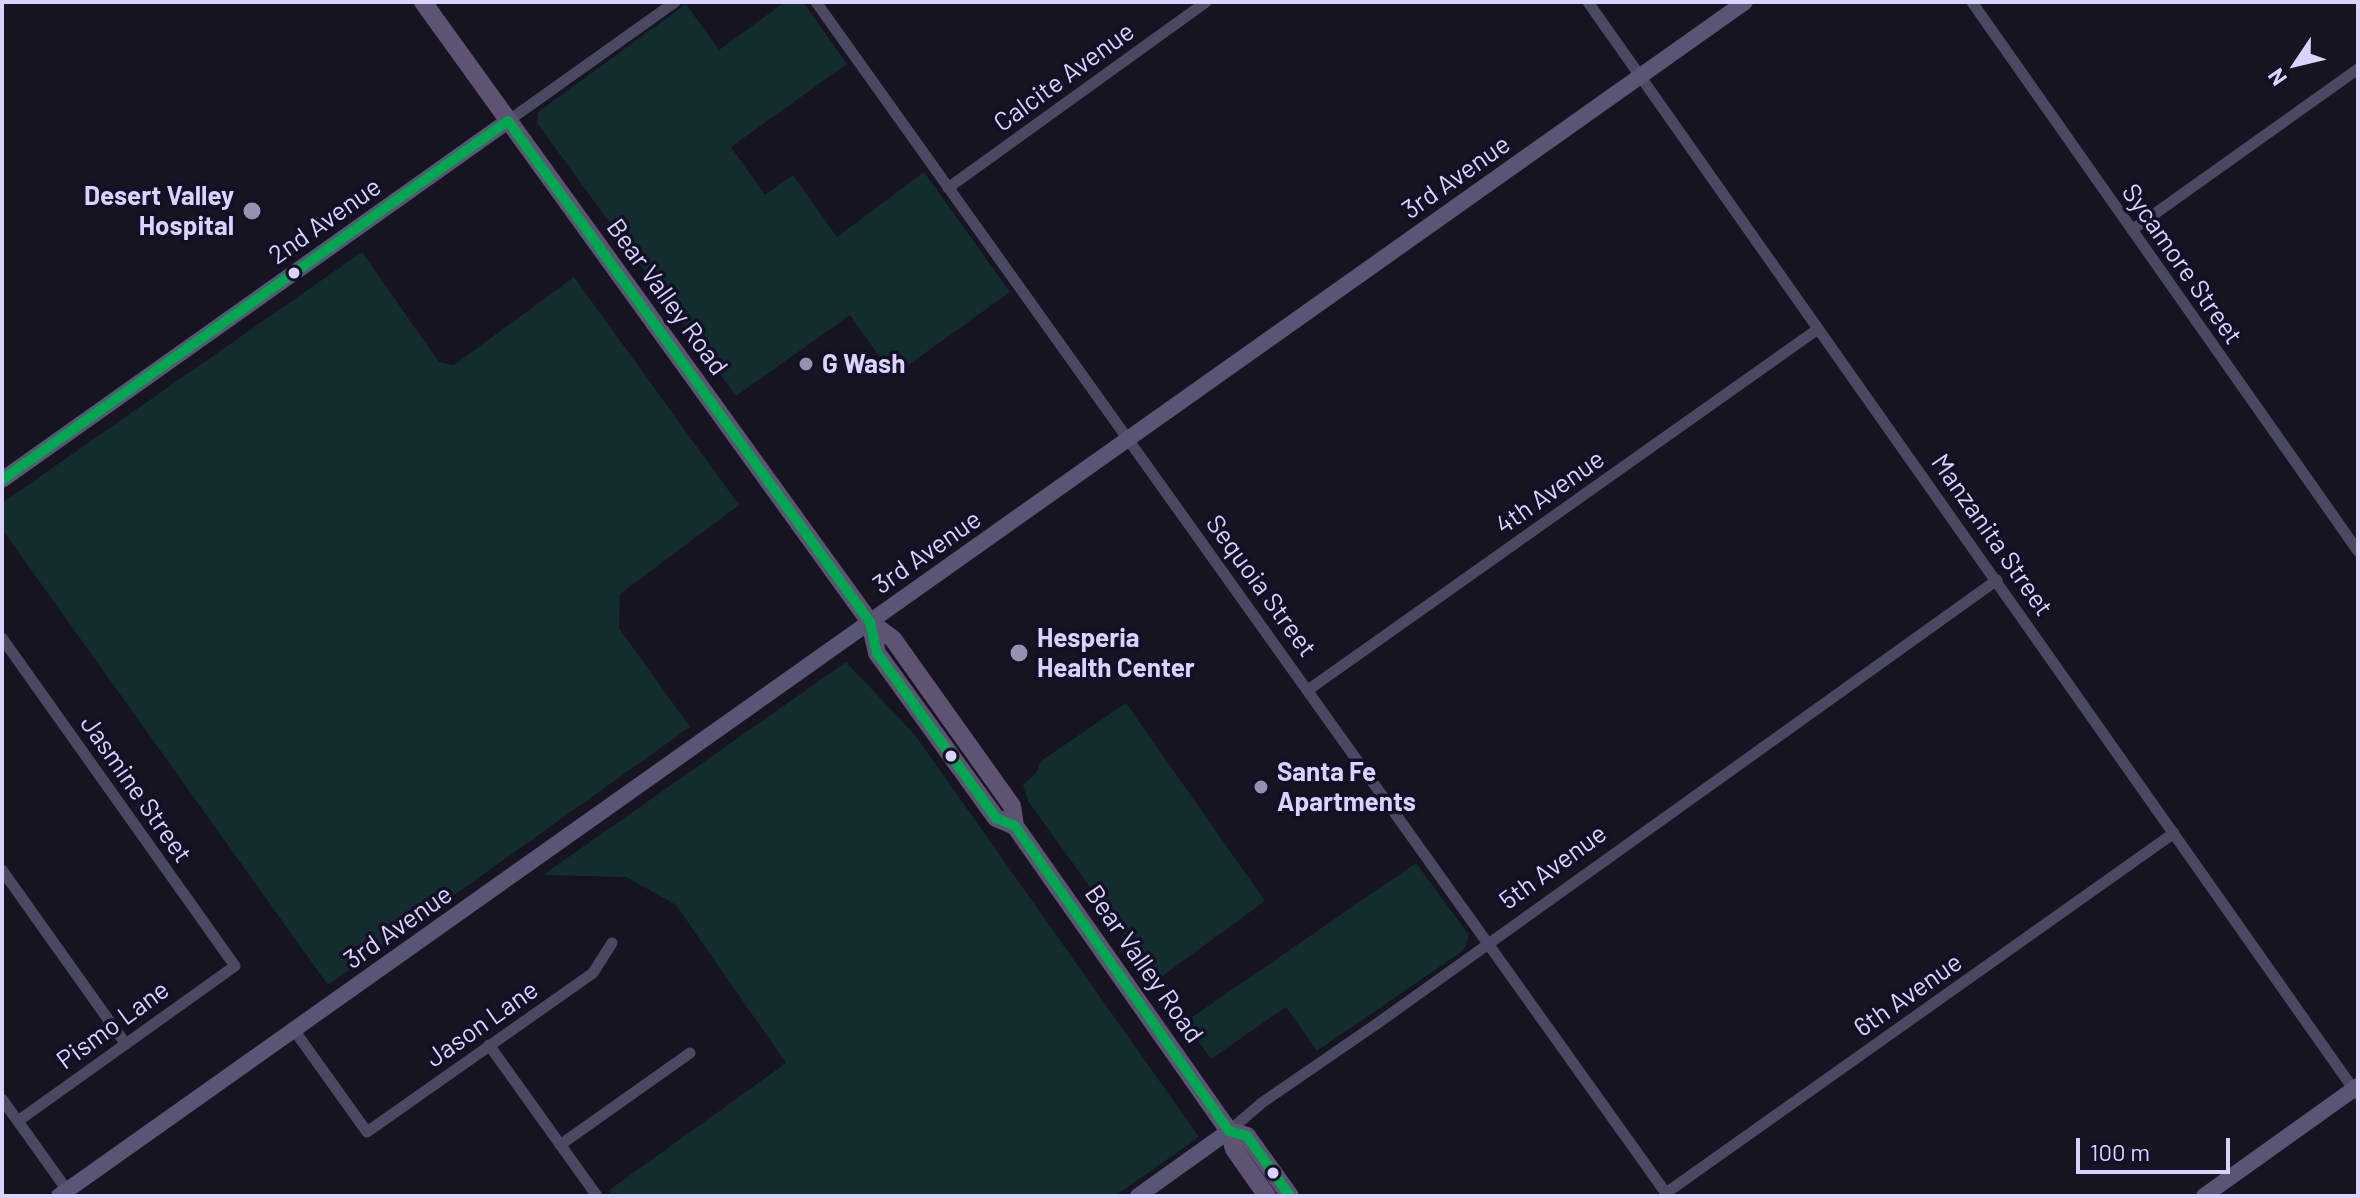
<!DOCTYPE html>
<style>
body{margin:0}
#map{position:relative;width:2360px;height:1198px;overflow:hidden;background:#161421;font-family:Barlow,sans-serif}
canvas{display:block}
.frame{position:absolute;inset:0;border:4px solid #d9d4ff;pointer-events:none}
.north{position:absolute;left:2256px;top:24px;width:80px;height:80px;-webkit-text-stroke:6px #130f26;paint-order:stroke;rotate:235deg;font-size:22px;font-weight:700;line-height:32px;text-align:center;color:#d9d4ff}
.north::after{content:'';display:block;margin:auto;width:28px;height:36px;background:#d9d4ff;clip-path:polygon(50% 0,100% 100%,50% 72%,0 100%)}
.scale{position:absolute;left:2076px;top:1138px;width:154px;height:36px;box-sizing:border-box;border:4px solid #d9d4ff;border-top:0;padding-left:10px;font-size:24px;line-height:28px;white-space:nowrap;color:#d9d4ff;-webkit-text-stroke:6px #130f26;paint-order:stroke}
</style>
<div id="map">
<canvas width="2360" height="1198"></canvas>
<div class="frame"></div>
<div class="north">N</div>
<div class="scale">100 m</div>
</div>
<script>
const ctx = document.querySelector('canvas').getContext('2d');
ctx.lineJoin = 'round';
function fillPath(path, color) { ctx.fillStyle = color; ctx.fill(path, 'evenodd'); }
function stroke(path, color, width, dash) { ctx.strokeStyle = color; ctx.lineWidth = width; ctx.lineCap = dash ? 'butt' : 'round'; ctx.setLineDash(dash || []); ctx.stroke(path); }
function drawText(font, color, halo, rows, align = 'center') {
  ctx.font = font + ' Barlow,sans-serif'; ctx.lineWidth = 7; ctx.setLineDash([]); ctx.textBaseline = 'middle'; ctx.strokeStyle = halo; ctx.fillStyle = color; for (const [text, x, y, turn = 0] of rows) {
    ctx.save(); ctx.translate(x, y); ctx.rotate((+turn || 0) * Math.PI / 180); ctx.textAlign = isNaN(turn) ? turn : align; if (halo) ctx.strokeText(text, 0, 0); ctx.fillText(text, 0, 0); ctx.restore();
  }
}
const green = new Path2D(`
 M785 2H803L847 64 731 147 765 195 793 175 837 237 924 172 1010 292 893 376 850 315 736 396 537 123 538 112 686 4 719 50Z
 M362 252 439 362 454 365 574 277 739 505 620 594 619 628 690 727 328 985 2 529V503Z
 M846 662 915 735 1199 1137 1115 1196H612L608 1191 786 1063 676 905 626 877 543 875Z
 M1126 703 1265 901 1157 980 1028 801 1023 785 1036 773 1041 761Z
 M1416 863 1469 935 1464 950 1317 1051 1286 1007 1211 1059 1185 1022Z`);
const street = new Path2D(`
 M816 2 1668 1196
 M1588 2 2357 1094
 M1972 2 2358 551
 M508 121 675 2
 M948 188 1206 2
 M2132 230 2358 69
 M2 638 235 966 18 1121
 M1308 690 1818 329
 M2 870 125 1043
 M294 1030 367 1132 593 973 612 943
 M489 1045 597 1196
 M2 1099 67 1190
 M1229 1131 1263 1102 1378 1023 1997 580
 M560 1145 690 1053
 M1666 1193 2174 833`);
const secondary = new Path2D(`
 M2 480 508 121
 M59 1196 1745 2
 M1138 1196 1229 1131
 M2204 1196 2358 1086`);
const primary = new Path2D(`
 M423 2 870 622 893 639 1012 806 1015 826 1229 1131 1234 1149 1267 1196
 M870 622 877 653 996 818 1015 826
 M1229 1131 1247 1136 1290 1196`);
const bus1 = new Path2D(`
 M508 121 870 622 877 653 996 818 1015 826 1229 1131 1247 1136 1290 1196
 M2 480 508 121`);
const markers = [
 [252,211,10,"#9591b1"],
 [294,273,7,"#d9d4ff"],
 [806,364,8,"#9591b1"],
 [1019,653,10,"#9591b1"],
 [951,756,7,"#d9d4ff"],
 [1261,787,8,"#9591b1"],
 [1273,1173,7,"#d9d4ff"]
];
const streetNames = [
 ["Calcite Avenue",1064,77,-36],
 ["3rd Avenue",1456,177,-35],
 ["2nd Avenue",325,221,-35],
 ["Sycamore Street",2182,264,55],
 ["Bear Valley Road",667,297,54],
 ["4th Avenue",1550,492,-35],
 ["Manzanita Street",1992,535,55],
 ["3rd Avenue",927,552,-35],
 ["Sequoia Street",1261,586,54],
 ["Jasmine Street",136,789,55],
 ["5th Avenue",1553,867,-36],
 ["3rd Avenue",398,927,-35],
 ["Bear Valley Road",1144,964,55],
 ["6th Avenue",1908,995,-35],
 ["Jason Lane",482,1024,-35],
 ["Pismo Lane",113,1025,-36]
];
const poiNames = [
 ["Desert Valley",234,196,"right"],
 ["Hospital",234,226,"right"],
 ["G Wash",822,364],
 ["Hesperia",1037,638],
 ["Health Center",1037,668],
 ["Santa Fe",1277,772],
 ["Apartments",1277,802]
];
fillPath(green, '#132c2d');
stroke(street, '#4a4962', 11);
stroke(secondary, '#575674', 16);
stroke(primary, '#5e5373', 18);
stroke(bus1, '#00a651', 10);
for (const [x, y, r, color] of markers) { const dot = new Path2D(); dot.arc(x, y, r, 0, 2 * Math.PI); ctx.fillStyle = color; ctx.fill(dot); stroke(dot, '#130f26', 3); }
drawText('26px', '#d9d4ff', '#130f26', streetNames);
drawText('bold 26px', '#d9d4ff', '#130f26', poiNames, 'left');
</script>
